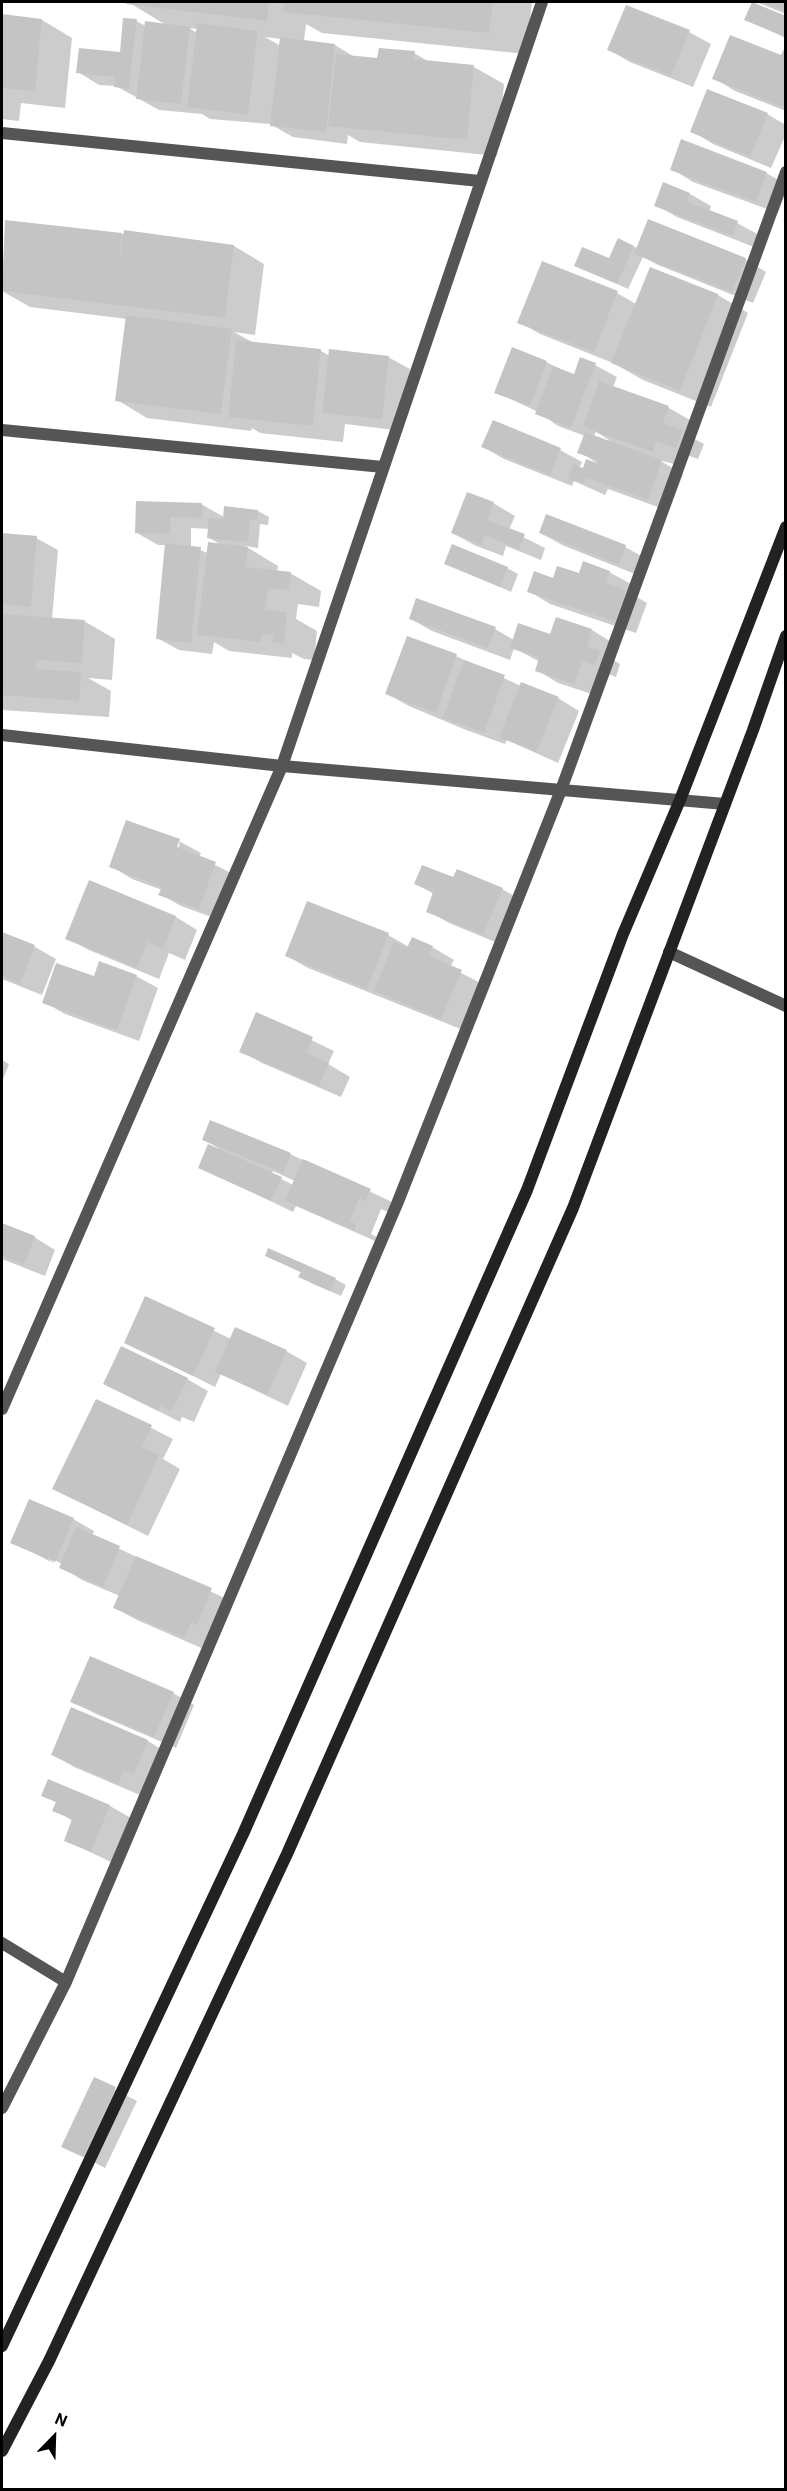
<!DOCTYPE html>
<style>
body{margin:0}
#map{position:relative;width:787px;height:2491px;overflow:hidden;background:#fff;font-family:Roboto,sans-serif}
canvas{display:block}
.frame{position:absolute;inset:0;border:3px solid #000;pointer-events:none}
.north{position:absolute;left:24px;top:2407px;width:60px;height:60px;-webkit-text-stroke:4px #fff;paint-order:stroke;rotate:23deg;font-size:16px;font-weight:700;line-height:24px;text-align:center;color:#000}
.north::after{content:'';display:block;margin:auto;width:21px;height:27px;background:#000;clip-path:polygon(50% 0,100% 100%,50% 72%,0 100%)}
</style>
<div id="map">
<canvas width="787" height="2491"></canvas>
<div class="frame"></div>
<div class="north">N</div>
</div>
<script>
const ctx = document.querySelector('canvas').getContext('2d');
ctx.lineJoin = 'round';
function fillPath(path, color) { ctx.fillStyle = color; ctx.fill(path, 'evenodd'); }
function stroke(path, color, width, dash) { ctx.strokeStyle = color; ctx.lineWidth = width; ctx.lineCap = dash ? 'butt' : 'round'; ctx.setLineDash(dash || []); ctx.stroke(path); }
const shadow = new Path2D(`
 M128 2H532L526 54 322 33 306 24 304 41 335 45 356 58 378 60 414 53 431 63 474 67 504 84 497 156 360 142 348 135 347 144 293 137 270 124 210 119 202 114 159 110 116 86 99 85 78 72 122 54 136 21 146 26 166 25ZM189 28 198 29 197 33ZM265 37 282 39 281 46Z
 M756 2H786V14Z
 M2 16 42 20 72 38 65 108 21 103 19 121 2 119Z
 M786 18V38L746 20Z
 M689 32 711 44 693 87 630 62 609 50Z
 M786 49V111L735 91 714 78 782 57Z
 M767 114 786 125V134L771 168 713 144 692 131Z
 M672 169 766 173 786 184V192L778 213 693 182Z
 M690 194 711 206 709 212 737 223 759 235 754 247 677 217 656 205Z
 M6 222 234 246 264 264 255 335 234 332 254 343 321 351 330 356 388 357 410 369 403 431 345 424 343 442 260 433 252 428 251 431 147 418 117 400 127 319 30 307 2 291Z
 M634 247 745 259 766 272 753 303 658 265 643 257 628 289 576 265 609 260Z
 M650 269 718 295 748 313 711 407 643 380 613 363 540 334 519 322 617 293 636 304Z
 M546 362 575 376 595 365 617 377 613 387 669 408 690 420 685 434 704 444 698 459 678 452 674 464 659 460 683 474 669 511 608 489 605 495 574 481 572 486 504 459 483 447 560 450 582 462 579 468 584 470 599 464 579 452 585 436 558 426 538 412 496 392ZM596 432 609 440 608 442 594 436Z
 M137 502 201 504 224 517 225 508 258 511 269 517 268 525 260 524 258 548 245 546 278 566 277 572 290 573 321 591 319 607 298 604 296 619 317 631 314 660 304 659 292 653V658L229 651 214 642 212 654 179 650 157 638 167 545H158L137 533ZM191 528 210 529 209 538 222 545 208 553 191 547Z
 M493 503 515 516 509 530 545 548 541 560 506 546 503 556 474 545 453 533Z
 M547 516 625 547 647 559 640 576 562 545 541 533Z
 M2 535 36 538 58 550 52 619 84 621 115 639 112 680 88 678 111 691 109 717 2 710V615L4 616 2 614Z
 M446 563 507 568 518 574 511 592Z
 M609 572 631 584 628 592 647 603 636 633 550 604 529 591 554 580Z
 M411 619 495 629 514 640 551 635 557 619 592 630 613 643 609 657 620 664 616 677 603 672 595 695 558 683 537 670 540 662 514 648 510 660 432 631Z
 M408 638 456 656 521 686 558 698 579 711 558 763 507 740 505 744 466 730 409 706 387 694Z
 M179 841 201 853 199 857 237 876 220 920 181 906 160 894 162 890 132 879 111 866ZM177 842H180L176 855Z
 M454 879 502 889 523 901 505 946 449 923 428 911 434 894 416 884Z
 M90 882 176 917 197 930 185 960 169 953 159 979 89 950 67 938Z
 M308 903 388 935 409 947H432L454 960 450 967 482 984 463 1030 308 968 287 956Z
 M2 934 35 947 56 959 42 995 2 979Z
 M136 976 158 988 139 1041 65 1014 44 1002 95 978Z
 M257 1014 334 1051 328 1064 350 1077 341 1097 262 1063 241 1051Z
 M2 1060 9 1064 2 1082Z
 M204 1140 290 1154 392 1202 388 1212 381 1209 371 1234 377 1237 375 1241 296 1206 293 1212 200 1167 218 1148ZM273 1171 295 1181 293 1185 272 1174Z
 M2 1225 34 1237 55 1250 45 1276 2 1259Z
 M267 1256 335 1279 346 1285 341 1296 311 1283 302 1273Z
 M146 1298 231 1339 286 1351 307 1363 288 1406 221 1374 215 1387 125 1342Z
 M187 1379 208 1391 194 1422 182 1417 180 1422 105 1384Z
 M96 1400 173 1439 163 1459 180 1469 148 1536 54 1489Z
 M73 1519 94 1531 92 1536 233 1602 206 1650 137 1620 115 1608 120 1596 82 1580 61 1567 62 1564 49 1557 48 1559 55 1564 12 1542Z
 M173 1693 194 1705 176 1748 94 1713 72 1701Z
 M72 1709 148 1741 169 1754 140 1795 74 1767 53 1755Z
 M49 1781 110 1806 131 1818 113 1863 65 1840 73 1821 54 1810 57 1803 43 1795Z
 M95 2079 137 2101 105 2168 63 2146Z`);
const building = new Path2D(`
 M126 2H269L267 21 126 4Z
 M284 2H493L489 33 283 12Z
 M752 2 786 16V37L744 20Z
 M761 2H786V11Z
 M626 5 690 30 671 76 607 50Z
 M2 14 42 19 35 91 2 88Z
 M123 18 137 19 129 89 114 87 115 77 76 73 79 48 120 52Z
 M145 21 190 27 181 104 136 99Z
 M197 23 258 31 248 115 187 107Z
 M730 35 781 55 786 45V108L712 79Z
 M280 37 335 44 326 132 270 126Z
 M379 48 415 51 414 59 474 65 467 140 328 126 336 54 377 58Z
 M707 89 768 113 750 157 690 132Z
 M681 139 767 172 756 202 670 170Z
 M663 182 690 193 686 201 738 221 733 236 654 206Z
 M648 219 746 258 732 292 634 254Z
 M5 220 122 233 119 263 124 230 234 245 225 318 2 291Z
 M618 238 634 246 617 284 574 266 582 247 609 258Z
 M542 261 618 291 594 352 517 323Z
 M650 267 718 294 680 391 611 363Z
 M126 315 232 329 221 414 115 401Z
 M236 340 321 349 313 426 228 417Z
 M512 347 547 361 530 406 494 393Z
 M329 349 389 356 382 419 322 413Z
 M580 357 596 363 571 428 535 414 553 366 574 374Z
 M599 381 669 406 663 423 683 430 676 448 656 441 653 452 583 427Z
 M493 420 561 448 550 475 481 447Z
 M585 432 662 460 648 500 586 478 583 484 568 479 573 464 583 468 586 459 597 463 598 460 577 453Z
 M467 492 494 502 487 520 525 534 519 549 485 535 481 545 451 533Z
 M136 501 202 503V518L170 517V534L135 533Z
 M224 506 258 510 257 520 250 519 248 542 207 538 209 518 223 519Z
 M546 514 626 545 619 565 539 533Z
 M2 533 37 536 31 607 2 604Z
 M208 542 248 547 246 567 291 572 289 590 268 588 265 610 287 612 284 644 272 643 273 635 262 634 261 642 197 635Z
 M165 543 201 547 191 643 156 639Z
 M452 544 508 567 500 587 444 564Z
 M583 561 610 571 606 583 626 590 615 622 527 592 534 571 553 578 557 566 579 573Z
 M416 598 496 627 488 648 409 619Z
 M2 614 85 620 82 663 37 660 36 669 81 672 79 701 2 695Z
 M556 617 592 629 587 646 600 651 595 665 582 661 574 684 535 671 539 658 510 648 518 623 550 634Z
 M407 636 457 654 436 713 385 694Z
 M464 660 505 675 484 733 443 718Z
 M521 682 559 697 536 752 499 737Z
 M126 820 180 839 177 847 216 862 199 909 158 895 162 887 109 867Z
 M422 865 453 877 457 869 503 888 483 935 426 912 433 892 414 884Z
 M89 880 176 916 163 949 147 942 137 968 65 939Z
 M307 901 389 933 367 989 285 956Z
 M2 932 35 945 20 984 2 976Z
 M412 937 433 946 429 956 462 970 441 1019 374 991 394 942 407 948Z
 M99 961 137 975 117 1030 42 1003 56 963 94 976Z
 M256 1012 313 1037 306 1053 329 1063 319 1086 239 1052Z
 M210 1120 291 1153 283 1173 202 1140Z
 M208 1144 282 1177 271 1201 198 1168Z
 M303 1159 371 1189 366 1201 359 1198 350 1221 356 1224 354 1230 285 1201Z
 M2 1223 35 1236 24 1265 2 1256Z
 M268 1248 336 1278 330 1291 298 1277 301 1272 265 1256Z
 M145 1296 215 1328 193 1376 124 1343Z
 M235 1327 287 1350 267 1395 215 1372Z
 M121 1346 188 1378 172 1411 160 1406 158 1411 103 1384Z
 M96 1399 152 1425 142 1447 159 1455 127 1525 52 1489Z
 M29 1499 74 1518 55 1562 10 1543Z
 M76 1527 120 1546 103 1587 59 1568Z
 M136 1556 212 1588 197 1625 191 1622 185 1638 113 1608Z
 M90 1656 174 1692 154 1737 70 1702Z
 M71 1707 148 1740 134 1774 124 1770 118 1784 51 1755Z
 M48 1779 110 1805 91 1852 64 1841 72 1819 52 1811 56 1802 41 1796Z
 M94 2077 116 2087 83 2157 61 2147Z`);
const street = new Path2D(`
 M2 133 480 181
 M2 430 383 467
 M2 735 282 766 725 804
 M669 952 786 1006
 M2 1409 282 766 542 2
 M2 1943 66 1982
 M2 2108 66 1982 397 1204 561 790 786 172`);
const secondary = new Path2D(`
 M2 2346 243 1834 527 1190 623 934 680 800 786 527
 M2 2451 49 2361 287 1854 573 1208 753 730 786 636`);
fillPath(shadow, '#0003');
fillPath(building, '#c4c4c4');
stroke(street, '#555', 12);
stroke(secondary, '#222', 12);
</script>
